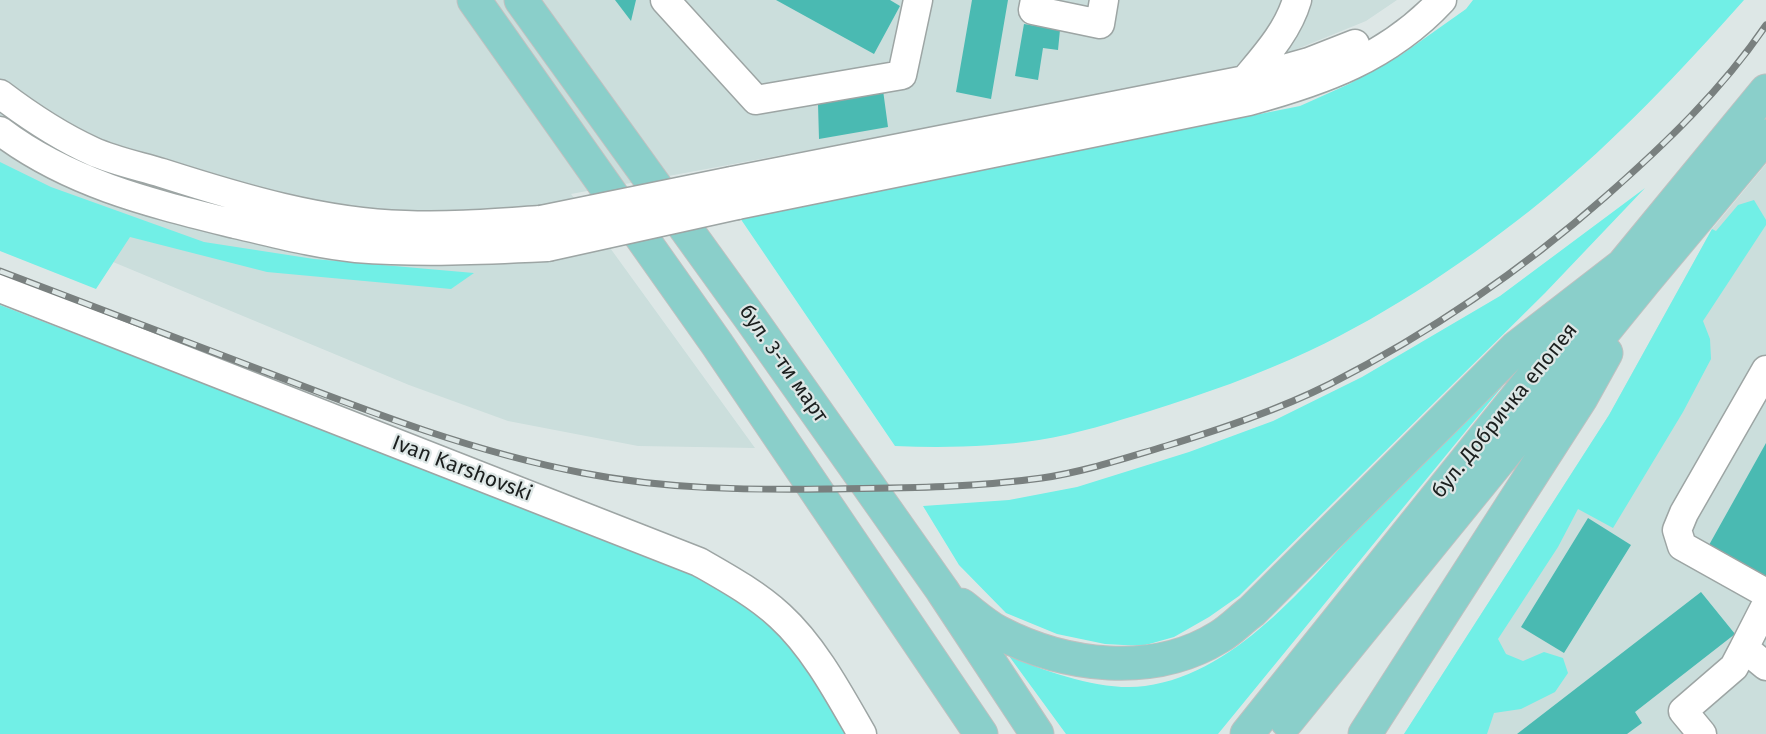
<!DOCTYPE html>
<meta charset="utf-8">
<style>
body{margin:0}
canvas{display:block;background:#dde7e6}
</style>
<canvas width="1766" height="734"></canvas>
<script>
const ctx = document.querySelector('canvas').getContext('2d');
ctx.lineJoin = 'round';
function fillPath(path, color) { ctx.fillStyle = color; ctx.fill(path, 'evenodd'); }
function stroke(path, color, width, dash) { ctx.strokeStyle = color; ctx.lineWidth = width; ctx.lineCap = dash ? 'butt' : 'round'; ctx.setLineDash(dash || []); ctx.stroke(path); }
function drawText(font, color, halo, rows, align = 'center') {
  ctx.font = font + ' "Fira Sans",sans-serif'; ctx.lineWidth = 4.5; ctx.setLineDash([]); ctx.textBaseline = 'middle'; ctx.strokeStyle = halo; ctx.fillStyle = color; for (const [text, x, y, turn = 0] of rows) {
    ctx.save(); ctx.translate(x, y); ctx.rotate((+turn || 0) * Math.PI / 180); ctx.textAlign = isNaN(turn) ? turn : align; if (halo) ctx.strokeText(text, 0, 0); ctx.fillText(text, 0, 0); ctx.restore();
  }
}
const built = new Path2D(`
 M0 0H1397L1366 21 1248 69 571 194 755 448 638 446 508 421 409 385 0 215Z
 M1766 164V734H1404L1609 415 1712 229Z`);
const green = new Path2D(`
 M1473 0H1744C1681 71 1616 140 1543 200 1473 257 1390 313 1309 351 1258 375 1204 394 1150 411 1114 422 1077 434 1039 440 992 447 943 448 895 446L740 218 1300 106 1349 84 1401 55 1466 9Z
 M0 162 51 187 204 242 314 259 474 273 451 289 267 272 130 237 96 289 0 251Z
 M1645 188 1545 293 1239 596 1209 617 1174 637 1142 646 1105 644 1057 634 1006 613 959 565 923 506 1009 500 1077 487 1189 452 1273 421 1362 377 1500 296Z
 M1754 200 1766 220V225L1703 321 1710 339 1711 359 1683 412 1613 528 1578 509 1558 547 1498 639 1506 654 1523 661 1544 652 1563 658 1568 673 1555 692 1521 709 1494 713 1487 734H1404L1609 415 1712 229 1716 231 1738 205Z
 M0 305 694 572 774 625 812 670 847 734H0Z
 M1519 366 1218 734H1066L1009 656C1047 672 1104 692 1145 686 1242 673 1314 573 1378 507 1425 460 1472 413 1519 366Z`);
const building = new Path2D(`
 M615 0H636L631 21Z
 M776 0H890L900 6 874 54Z
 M972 0H1008L991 99 956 92Z
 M1024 24 1060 30 1058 50 1043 48 1038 80 1015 76Z
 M883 90 888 127 819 139 818 104Z
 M1766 443V577L1709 545Z
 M1588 518 1631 545 1564 653 1521 627Z
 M1701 592 1735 634 1635 712 1642 723 1627 734H1517Z`);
const minor = new Path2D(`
 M665 0 756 100 902 75 918 0
 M1035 0 1033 10 1100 24 1104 0
 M1245 80C1265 56 1288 31 1297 0
 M0 94C29 116 59 136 92 151 114 161 139 166 162 173 240 198 323 223 405 225 450 227 496 223 541 220
 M0 131C70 184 151 203 235 224 275 233 315 244 356 248 419 253 484 250 547 247
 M732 181 1245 80 1309 62 1355 44
 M737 205 1249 101C1323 81 1388 58 1442 0
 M0 288 699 562C727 578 756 594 780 616 814 647 839 694 862 734
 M1766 370 1684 513 1677 530 1682 546 1766 593
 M1766 605 1744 648 1766 666
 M1702 734 1683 711 1734 667 1744 648`);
const major = new Path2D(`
 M474 0 717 344 981 734
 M521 0 751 319 942 590 1037 734
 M961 605C973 614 985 625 998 632 1065 667 1153 678 1219 637 1231 630 1241 619 1252 611L1517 347 1623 265
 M1287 721 1644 282 1766 136
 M1247 734 1623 265 1766 91
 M1365 734 1581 398 1606 353`);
const rail = new Path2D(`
 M0 271C89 305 177 338 266 372 370 412 473 452 583 473 664 489 745 490 827 489 899 488 971 488 1042 478 1084 472 1125 458 1166 446 1221 429 1278 410 1330 384 1430 333 1522 270 1605 197 1664 145 1722 90 1766 25`);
const minorBridge = new Path2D(`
 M541 220 732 181
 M547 247 737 205`);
const streetNames = [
 ["бул. 3-ти март",783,364,55],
 ["бул. Добричка епопея",1505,411,-51],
 ["Ivan Karshovski",462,469,21]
];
fillPath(built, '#cbdedc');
fillPath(green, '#71efe6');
fillPath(building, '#4abab2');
stroke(minor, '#9da5a4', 31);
stroke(major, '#bfc0c0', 35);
stroke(minor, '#fff', 28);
stroke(major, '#8acfca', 33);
stroke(rail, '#79807f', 7);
stroke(rail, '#dde7e6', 4.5, [14]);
stroke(minorBridge, '#9da5a4', 31, []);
stroke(minorBridge, '#fff', 28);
drawText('21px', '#1b1f1e', '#dde7e6', streetNames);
</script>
